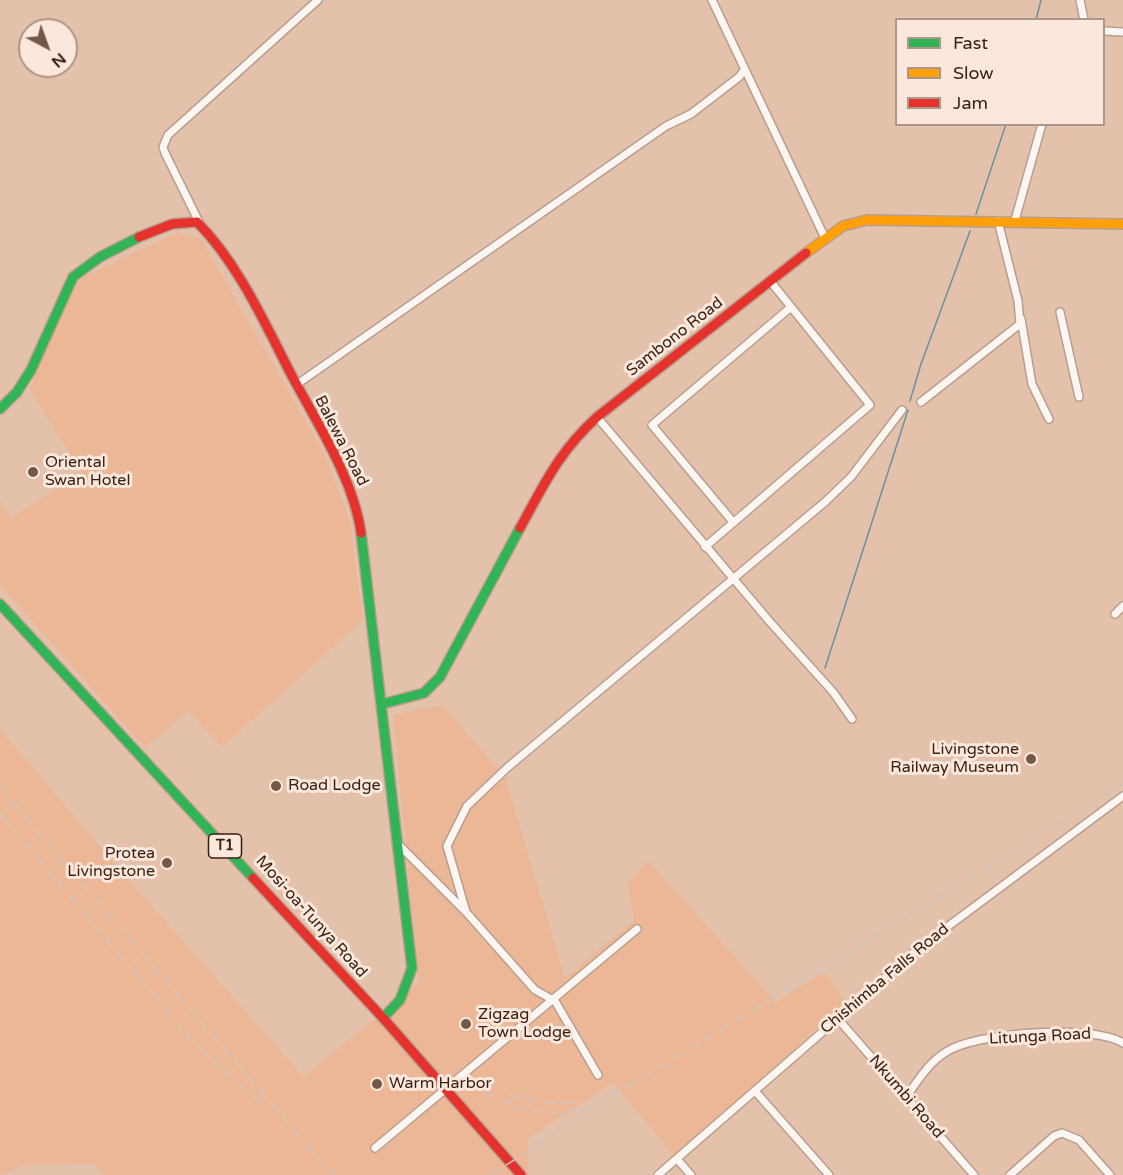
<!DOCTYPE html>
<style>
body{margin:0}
#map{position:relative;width:1123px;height:1175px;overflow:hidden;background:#e3c1ab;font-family:"Varela Round",sans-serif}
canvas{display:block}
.legend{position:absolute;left:895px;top:18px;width:210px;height:108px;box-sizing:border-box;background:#fbe7db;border:2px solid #ac978a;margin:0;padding:8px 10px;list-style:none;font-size:18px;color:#361f10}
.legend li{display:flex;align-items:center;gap:12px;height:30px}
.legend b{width:30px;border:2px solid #ac978a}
.north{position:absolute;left:18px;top:18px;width:60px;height:60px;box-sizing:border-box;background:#fbe7db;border:2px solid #ac978a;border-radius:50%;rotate:139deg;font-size:16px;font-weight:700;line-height:24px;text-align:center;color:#361f10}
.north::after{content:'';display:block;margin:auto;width:21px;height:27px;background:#735846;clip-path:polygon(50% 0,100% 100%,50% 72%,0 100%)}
</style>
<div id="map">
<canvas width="1123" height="1175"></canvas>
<ul class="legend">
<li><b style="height:8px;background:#30b455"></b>Fast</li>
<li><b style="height:8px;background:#ff9f0a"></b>Slow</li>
<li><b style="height:8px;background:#e5322d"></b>Jam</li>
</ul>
<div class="north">N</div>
</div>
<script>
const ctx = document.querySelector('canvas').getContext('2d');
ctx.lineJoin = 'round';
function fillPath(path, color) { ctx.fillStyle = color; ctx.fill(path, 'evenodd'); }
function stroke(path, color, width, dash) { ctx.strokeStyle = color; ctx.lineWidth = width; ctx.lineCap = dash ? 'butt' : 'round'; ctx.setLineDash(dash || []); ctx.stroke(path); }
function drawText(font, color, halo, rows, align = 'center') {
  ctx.font = font + ' "Varela Round",sans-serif'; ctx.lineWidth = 6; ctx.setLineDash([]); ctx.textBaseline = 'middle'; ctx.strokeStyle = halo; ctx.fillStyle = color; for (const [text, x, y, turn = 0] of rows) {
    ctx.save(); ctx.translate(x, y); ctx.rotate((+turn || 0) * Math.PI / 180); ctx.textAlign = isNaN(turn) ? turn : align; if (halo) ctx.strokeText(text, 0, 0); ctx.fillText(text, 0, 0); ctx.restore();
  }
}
const built = new Path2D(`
 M178 232 201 239 325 455 350 522 363 620 222 747 188 711 145 748 0 585V501L11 518 82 473 29 389 76 284 86 276Z
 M442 705 505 777 565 978 634 920 628 883 648 861 776 1002 824 972 846 1002 675 1157 613 1083 527 1139 528 1175H104L94 1164 26 1165 0 1175V729L126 877 304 1077 419 982 393 715Z`);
const stream = new Path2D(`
 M1036 20 1041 0
 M976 214 1006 124
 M910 401 921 364 970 231
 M825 668 908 410`);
const street = new Path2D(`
 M712 0 825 238
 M1080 0 1084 20
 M1104 31 1123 32
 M1015 220 1042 124
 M199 222 165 153 163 147 168 135 318 0
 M1060 312 1079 397
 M1021 319 1032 384 1049 419
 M296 385 666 126 691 114 739 77 745 69
 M921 402 1020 324 1018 301 998 221
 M597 417 770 622 833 692 852 719
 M733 522 652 425 791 307
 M705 547 870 405 771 282
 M1115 614 1123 606
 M399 845 466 912 535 990 555 1001 598 1075
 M466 912 447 846 467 806 508 767 825 502 851 477 902 410
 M838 1019 974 1175
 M755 1091 829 1175
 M906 1097C918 1081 928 1063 946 1052 976 1032 1092 1024 1123 1043
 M375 1148 637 929
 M677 1159 691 1175
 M658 1175 919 948 1123 796
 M1010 1175 1054 1136 1062 1133 1079 1140 1110 1175`);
const fast = new Path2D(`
 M0 409 17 392 31 370 73 277 100 257 139 237
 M361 533 412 968 400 1000 383 1018
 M0 604 253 878
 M382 704 424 693 440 677 520 528`);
const slow = new Path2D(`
 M806 253 843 226 867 220 1123 224`);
const jam = new Path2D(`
 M139 237 172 224 197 222C239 264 266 326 293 378 318 424 354 481 361 533
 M520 528C545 483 558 453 597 417L806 253
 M253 878 383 1018 521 1175`);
const rail = new Path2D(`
 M0 787 332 1175
 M0 814 196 1045 265 1107
 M470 1079C504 1109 549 1122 592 1105
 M509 1095 547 1103H575
 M491 1175 609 1098 1123 784`);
const markers = [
 [33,472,6,"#735846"],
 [1031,759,6,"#735846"],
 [276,786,6,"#735846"],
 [167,863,6,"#735846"],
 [466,1024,6,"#735846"],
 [377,1084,6,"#735846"]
];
const shields = [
 [225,846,33]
];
const shieldNames = [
 ["T1",225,846]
];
const streetNames = [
 ["Sambono Road",675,337,-38],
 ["Balewa Road",341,441,63],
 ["Mosi-oa-Tunya Road",311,917,48],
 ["Chishimba Falls Road",885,979,-40],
 ["Litunga Road",1040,1037,-3],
 ["Nkumbi Road",906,1097,49]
];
const poiNames = [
 ["Oriental",45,463],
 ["Swan Hotel",45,481],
 ["Livingstone",1019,750,"right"],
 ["Railway Museum",1019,768,"right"],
 ["Road Lodge",288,786],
 ["Protea",155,854,"right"],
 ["Livingstone",155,872,"right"],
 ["Zigzag",478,1015],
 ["Town Lodge",478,1033],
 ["Warm Harbor",389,1084]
];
fillPath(built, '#ecb796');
stroke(stream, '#6e91a0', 1.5);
stroke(street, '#b99e8d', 10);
stroke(fast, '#b99e8d', 12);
stroke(slow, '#b99e8d', 12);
stroke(jam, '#b99e8d', 12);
stroke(street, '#fbf6f2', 7);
stroke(fast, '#30b455', 9);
stroke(slow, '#ff9f0a', 9);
stroke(jam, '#e5322d', 9);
stroke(rail, '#cfc5bf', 1.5, [12, 6]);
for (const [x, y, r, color] of markers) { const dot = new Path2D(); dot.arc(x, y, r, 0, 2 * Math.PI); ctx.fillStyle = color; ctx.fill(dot); stroke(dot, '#fbe7db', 2); }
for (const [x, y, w] of shields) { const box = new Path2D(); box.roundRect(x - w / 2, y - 12, w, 24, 4.5); ctx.fillStyle = '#fbe7db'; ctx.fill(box); stroke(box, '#361f10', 1.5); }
drawText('bold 15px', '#361f10', null, shieldNames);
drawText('16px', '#361f10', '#fbe7db', streetNames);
drawText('16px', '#361f10', '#fbe7db', poiNames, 'left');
</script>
